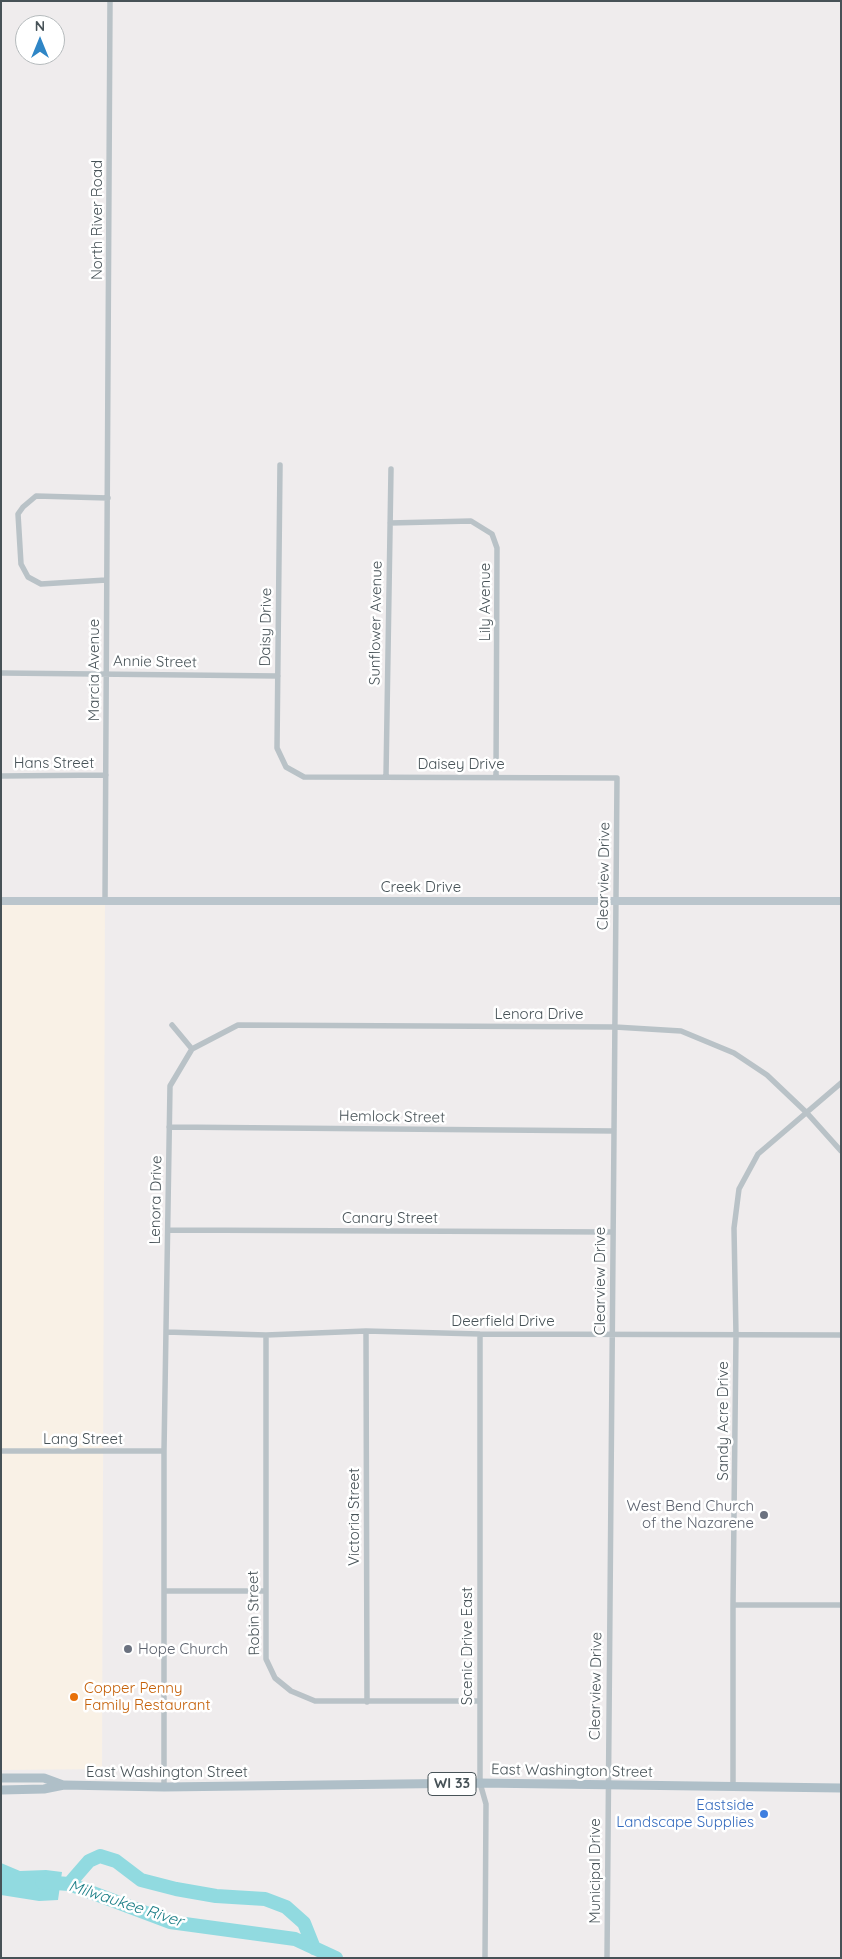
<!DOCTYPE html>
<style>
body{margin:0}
#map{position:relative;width:842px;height:1959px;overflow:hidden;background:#efeced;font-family:Quicksand,sans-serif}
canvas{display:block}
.frame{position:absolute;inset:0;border:2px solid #475257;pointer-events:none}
.north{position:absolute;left:15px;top:15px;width:50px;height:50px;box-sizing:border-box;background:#fff;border:1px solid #b5babc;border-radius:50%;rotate:0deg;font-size:14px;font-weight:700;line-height:20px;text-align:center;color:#475257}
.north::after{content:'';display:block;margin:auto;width:18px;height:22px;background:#2f86c6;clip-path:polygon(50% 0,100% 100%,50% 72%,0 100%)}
</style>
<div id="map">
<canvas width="842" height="1959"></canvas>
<div class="frame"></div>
<div class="north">N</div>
</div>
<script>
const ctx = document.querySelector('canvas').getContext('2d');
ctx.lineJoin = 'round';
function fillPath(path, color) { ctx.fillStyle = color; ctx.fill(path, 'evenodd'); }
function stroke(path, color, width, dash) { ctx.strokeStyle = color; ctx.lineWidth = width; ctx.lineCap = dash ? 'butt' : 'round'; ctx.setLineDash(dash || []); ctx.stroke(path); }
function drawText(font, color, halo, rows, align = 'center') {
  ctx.font = font + ' Quicksand,sans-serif'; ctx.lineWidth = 5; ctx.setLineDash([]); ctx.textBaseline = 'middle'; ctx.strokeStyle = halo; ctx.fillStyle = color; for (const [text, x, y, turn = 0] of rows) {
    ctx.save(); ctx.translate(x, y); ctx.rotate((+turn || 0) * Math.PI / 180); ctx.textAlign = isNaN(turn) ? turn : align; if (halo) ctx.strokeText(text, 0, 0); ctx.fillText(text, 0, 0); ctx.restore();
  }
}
const commercial = new Path2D(`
 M1 901H105L102 1769 1 1770Z`);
const water = new Path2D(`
 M1 1863 20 1871 46 1870 62 1872 58 1900 39 1901 1 1895Z`);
const river = new Path2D(`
 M42 1882 69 1884 170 1922 295 1939 336 1958
 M69 1884 89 1861 100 1856 116 1861 141 1880 176 1889 216 1896 265 1899 286 1907 304 1923 314 1948`);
const street = new Path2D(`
 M280 465 277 748 286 767 304 777 617 778 607 1958
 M390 523 471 521 492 534 497 548 496 777
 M106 580 41 584 28 577 21 564 18 514 23 507 36 496 108 498
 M1 673 278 676
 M1 776 106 775
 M386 776 391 469
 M105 901 110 1
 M172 1025 192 1049
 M169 1127 614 1131
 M168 1230 612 1232
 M366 1331 367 1702
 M166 1332 266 1335 366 1331 480 1334 841 1335
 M480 1334V1783L486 1804 485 1958
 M266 1335V1659L275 1678 291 1691 315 1701H480
 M1 1451H164
 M165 1591H265
 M733 1605H841
 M164 1787V1451L170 1086 192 1049 238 1025 615 1027 681 1031 734 1053 767 1075 807 1113 841 1151
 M733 1787V1605L736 1335 734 1228 739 1189 758 1154 841 1083`);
const secondary = new Path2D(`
 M1 901H841`);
const primary = new Path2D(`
 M1 1778H44L63 1785
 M1 1790 44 1789 64 1785 164 1787 480 1783 841 1788`);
const markers = [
 [764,1515,5,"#6b7280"],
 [128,1649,5,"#6b7280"],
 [74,1697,5,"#e8710a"],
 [764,1814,5,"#3f7fe0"]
];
const shields = [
 [452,1784,48]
];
const shieldNames = [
 ["WI 33",452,1784]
];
const streetNames = [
 ["North River Road",97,220,-90],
 ["Lily Avenue",485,602,-90],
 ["Sunflower Avenue",376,623,-89],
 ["Daisy Drive",266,627,-89],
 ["Annie Street",155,662,1],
 ["Marcia Avenue",94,670,-90],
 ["Hans Street",54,763],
 ["Daisey Drive",461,764],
 ["Clearview Drive",604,876,-89],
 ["Creek Drive",421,887],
 ["Lenora Drive",539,1014],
 ["Hemlock Street",392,1117,1],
 ["Lenora Drive",156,1200,-89],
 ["Canary Street",390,1218],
 ["Clearview Drive",600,1281,-90],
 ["Deerfield Drive",503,1321],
 ["Sandy Acre Drive",723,1421,-90],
 ["Lang Street",83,1439],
 ["Victoria Street",354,1517,-90],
 ["Robin Street",254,1613,-91],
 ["Scenic Drive East",467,1646,-90],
 ["Clearview Drive",596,1686,-89],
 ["East Washington Street",572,1771,1],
 ["East Washington Street",167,1772],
 ["Municipal Drive",595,1871,-90]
];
const worshipNames = [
 ["West Bend Church",754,1506],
 ["of the Nazarene",754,1523],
 ["Hope Church",138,1649,"left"]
];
const foodNames = [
 ["Copper Penny",84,1688],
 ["Family Restaurant",84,1705]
];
const shopNames = [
 ["Eastside",754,1805],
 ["Landscape Supplies",754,1822]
];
const waterNames = [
 ["Milwaukee River",126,1904,18]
];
fillPath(commercial, '#f9f1e6');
fillPath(water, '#91dae0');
stroke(river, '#91dae0', 14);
stroke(street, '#b9c2c7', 5.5);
stroke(secondary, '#bac5cc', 8);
stroke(primary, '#afbfc8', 9);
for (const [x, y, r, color] of markers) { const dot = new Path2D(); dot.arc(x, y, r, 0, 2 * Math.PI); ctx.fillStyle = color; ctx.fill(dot); stroke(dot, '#fff', 2); }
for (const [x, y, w] of shields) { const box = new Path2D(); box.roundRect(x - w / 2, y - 11.5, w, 23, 4); ctx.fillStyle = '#fff'; ctx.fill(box); stroke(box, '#475257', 1); }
drawText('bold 14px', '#475257', null, shieldNames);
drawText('15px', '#475257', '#fff', streetNames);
drawText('15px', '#5b616d', '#fff', worshipNames, 'right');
drawText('15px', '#c56008', '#fff', foodNames, 'left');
drawText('15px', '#366cbe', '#fff', shopNames, 'right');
drawText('italic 16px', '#1c7f87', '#fff', waterNames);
</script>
